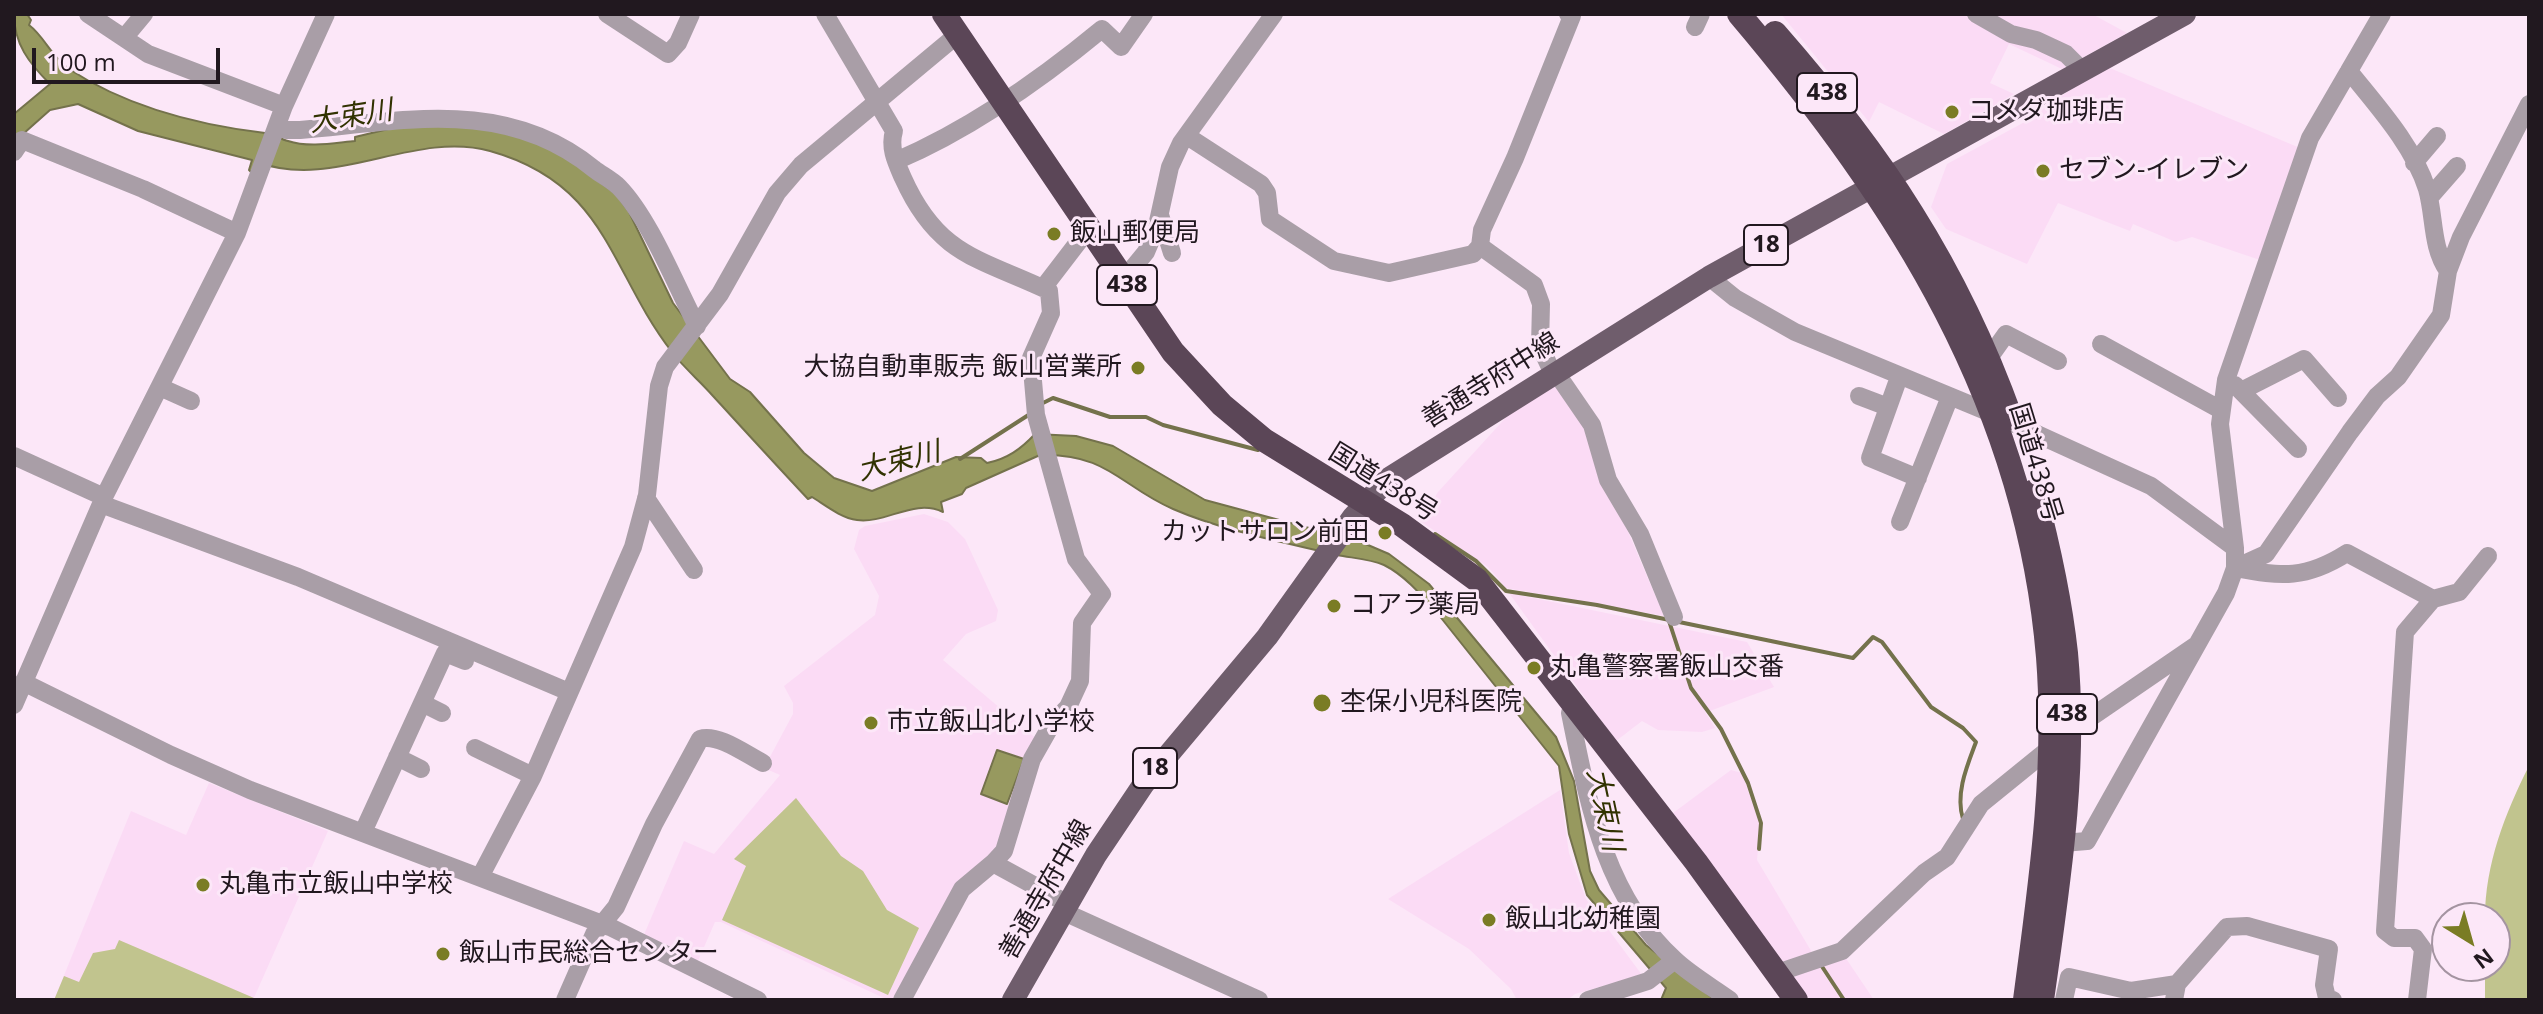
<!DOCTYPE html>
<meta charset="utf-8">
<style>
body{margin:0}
#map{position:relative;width:2543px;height:1014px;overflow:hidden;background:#fce7f8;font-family:"Open Sans",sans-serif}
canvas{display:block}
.frame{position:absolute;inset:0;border:16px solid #21181f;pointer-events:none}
.north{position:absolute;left:2431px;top:902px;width:80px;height:80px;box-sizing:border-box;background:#fce7f8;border:2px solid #a494a1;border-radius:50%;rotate:143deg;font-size:22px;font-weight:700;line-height:32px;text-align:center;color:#21181f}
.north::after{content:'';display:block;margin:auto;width:28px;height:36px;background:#7a7c24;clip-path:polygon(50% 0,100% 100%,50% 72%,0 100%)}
.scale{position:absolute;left:32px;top:48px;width:188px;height:36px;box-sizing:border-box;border:4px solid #21181f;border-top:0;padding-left:10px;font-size:24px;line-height:28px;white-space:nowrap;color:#21181f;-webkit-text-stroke:6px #fce7f8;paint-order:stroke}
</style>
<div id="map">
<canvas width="2543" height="1014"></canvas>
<div class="frame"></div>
<div class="north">N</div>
<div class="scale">100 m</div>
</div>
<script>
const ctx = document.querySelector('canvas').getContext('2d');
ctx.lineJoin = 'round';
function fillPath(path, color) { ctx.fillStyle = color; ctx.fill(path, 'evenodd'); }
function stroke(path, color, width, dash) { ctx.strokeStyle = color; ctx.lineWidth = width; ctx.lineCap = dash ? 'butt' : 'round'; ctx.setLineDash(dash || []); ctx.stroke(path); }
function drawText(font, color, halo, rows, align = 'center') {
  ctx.font = font + ' "Open Sans","Noto Sans JP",sans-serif'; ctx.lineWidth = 6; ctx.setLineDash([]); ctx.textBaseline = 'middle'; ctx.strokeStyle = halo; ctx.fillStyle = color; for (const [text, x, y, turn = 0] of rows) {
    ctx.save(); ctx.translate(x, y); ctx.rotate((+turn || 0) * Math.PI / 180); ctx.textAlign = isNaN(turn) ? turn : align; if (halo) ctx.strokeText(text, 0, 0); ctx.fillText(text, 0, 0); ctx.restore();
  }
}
const built = new Path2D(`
 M1781 14H2092L2127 33 2062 69 2009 44 1990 83 2014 94 1944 134 1879 102 1869 122Z
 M2105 66 2300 148 2260 260 2192 237 2176 242 2133 224 2130 231 2058 203 2027 264 1946 229 1931 207 1947 164 2021 124Z
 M1554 384 1582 424 1664 616 1506 588 1488 567 1420 521 1438 492 1510 413Z
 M924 514 948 522 965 539 998 610 996 621 966 634 943 660 1038 740 993 855 898 1000H888L721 922H715L697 963 643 937 684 841 714 854 780 775 764 768 793 714V703L784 686 875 615 879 596 854 549 859 530 865 526Z
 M1509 593 1747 642 1774 687 1707 712 1704 710 1715 728 1702 732 1658 730 1642 721 1616 741Z
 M1731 770 1742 773 1760 824 1757 860 1813 954 1785 964 1673 813Z
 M209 783 328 831 253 1000H54L131 811 186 835Z
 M1560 790 1569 853 1586 899 1642 975 1575 994 1567 1000H1517L1511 989 1469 949 1388 899Z
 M1843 954 1874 1000H1846L1821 964Z
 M1818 965 1840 997 1835 1000H1810L1792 973Z`);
const green = new Path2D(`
 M2529 766V1000H2485V966H2495V918H2485C2485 865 2505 813 2529 766Z
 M796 798 841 856 863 871 887 910 919 928 888 995 722 920 746 866 734 859Z
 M119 940 254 998 253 1000H54L64 976 79 982 93 953 115 949Z`);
const water = new Path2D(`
 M14 14H27L31 20 29 25C45 37 52 58 69 69 127 107 198 125 265 133 273 134 280 139 288 141 309 148 334 143 355 141V137L401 126 477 124 552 147 616 194 629 212 673 303 730 379 750 392 804 453 834 478 872 491 956 457 981 458 987 463C1007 459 1021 449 1035 434L1076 436 1113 446 1205 500 1361 542 1389 554 1429 584 1556 737 1574 781 1590 871 1599 890 1646 945 1715 1000H1661L1666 988 1587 895 1569 834 1559 766 1438 614C1423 597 1406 576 1384 565 1370 559 1352 558 1337 555 1283 542 1224 531 1173 509 1120 486 1108 453 1040 455L966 488 962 494 941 502 943 512C914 498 886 524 857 520 841 518 825 505 812 497L808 499C776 465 745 431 713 396 700 381 684 368 672 352 609 271 608 184 490 151 413 130 334 191 257 162L252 173 249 170 252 160 138 131 78 104 50 110 14 142V114L50 84C29 63 14 44 14 14Z
 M997 750 1024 759 1007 804 981 794Z`);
const stream = new Path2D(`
 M1043 403 1053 398 1110 417H1146L1163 425 1258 450
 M960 459 1030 414
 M1435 534 1476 561 1506 591 1597 605 1853 658 1873 637 1882 642 1931 707 1963 728 1976 742C1967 766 1955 794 1963 819
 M1669 621 1691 688 1721 729 1748 783 1761 823 1759 849
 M1821 965 1844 1000`);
const minor = new Path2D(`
 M88 14 148 54 284 106
 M607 14 668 54 678 43 691 14
 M825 14 894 131C889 148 896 162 903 178 938 256 979 258 1049 291L1051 313 1031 358 1036 415 1076 559 1102 594 1082 623 1080 681 1068 707 1053 722 1032 759 1004 851 993 863 1068 904
 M1976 14 2011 34 2036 40 2066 54 2082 70
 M1695 27 1701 14
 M124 38 144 14
 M2349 71C2377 106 2413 145 2427 189 2435 217 2431 247 2448 271
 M277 125 286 130H300C404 121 506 97 594 169 602 175 612 180 619 187 650 219 676 286 697 326
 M1187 136 1261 184 1267 193 1270 219 1334 261 1389 273 1473 254 1480 246
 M14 152 22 140 143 189 237 233
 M896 161C971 129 1039 81 1102 29L1121 47 1144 14
 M2414 163 2437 136
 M2429 198 2457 166
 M1160 215 1172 253
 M1709 277 1735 298 1795 332 1993 414 2151 486 2235 548
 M1123 280 1146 252 1157 226 1170 167 1181 143 1274 14
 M1043 288 1089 228
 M2101 344 2221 410
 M1989 358 2006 334 2058 361
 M1557 374 1592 425 1608 480 1640 534 1674 617
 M1554 376 1540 346 1541 304 1534 285 1480 246 1482 230 1515 158 1572 16 1568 14
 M1899 377 1870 458 1918 478
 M2235 385 2298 449
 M162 388 191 401
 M2241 391 2304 359 2338 398
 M1859 396 1888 407
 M14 456 104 497
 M646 498 694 570
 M101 504 298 577 569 692
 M1900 522 1949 399
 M2235 568 2266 554 2350 432 2377 396 2398 377 2441 315 2448 271 2461 237 2529 104
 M2235 568C2282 577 2306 579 2347 553L2433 599 2459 592 2488 556
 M23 682 171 755 250 790 610 927 758 1000
 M422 703 442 713
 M1573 703 1570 713C1588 801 1604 896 1675 960 1691 975 1712 987 1730 1000
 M14 705 104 497 237 233 284 106 326 14
 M2068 733 2195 646
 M475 748 533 776
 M397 757 421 769
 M363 832 445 653 465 661
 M2051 844 2087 841 2226 593 2235 568V548L2220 424 2226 380 2310 138 2382 14
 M480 877 533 776 633 547 647 495 659 386 665 367 720 294 777 193 801 165 957 35
 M1064 912 1259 1000
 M1777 973 1842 951 1924 873 1947 857 1981 804 2050 748
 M565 1000 594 934 616 907 654 824 700 739C718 733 747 755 763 763
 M902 1000 962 889 993 863
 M1588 1000 1648 981 1675 960
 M2064 1000 2069 977 2131 991 2177 984
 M2174 1000 2177 984 2227 927 2247 926 2329 949 2324 985 2327 998 2333 1000
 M2417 1000 2423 949 2415 938H2394L2385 931 2405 632 2433 599`);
const major = new Path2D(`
 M1013 1000 1096 855 1143 785 1267 637 1353 517 1389 478 1709 277 2185 14`);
const highway = new Path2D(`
 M944 14 1173 352 1222 405 1264 440 1402 525 1477 580 1696 862 1796 1000
 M1739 14C1899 203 2027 403 2048 657 2057 772 2040 886 2025 1000
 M1775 33C1881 154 1956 265 2011 418
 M2034 491C2048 544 2060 598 2066 653 2077 769 2058 886 2042 1000`);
const markers = [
 [1952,112,8,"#7a7c24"],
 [2043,171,8,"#7a7c24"],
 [1054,234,8,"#7a7c24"],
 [1138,368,8,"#7a7c24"],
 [1385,533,8,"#7a7c24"],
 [1334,606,8,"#7a7c24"],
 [1534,668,8,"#7a7c24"],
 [1322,703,10,"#7a7c24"],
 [871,723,8,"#7a7c24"],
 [203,885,8,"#7a7c24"],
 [1489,920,8,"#7a7c24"],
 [443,954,8,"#7a7c24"]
];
const shields = [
 [1827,93,60],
 [1766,245,44],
 [1127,285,60],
 [2067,714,60],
 [1155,768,44]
];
const shieldNames = [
 ["438",1827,93],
 ["18",1766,245],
 ["438",1127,285],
 ["438",2067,714],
 ["18",1155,768]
];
const poiNames = [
 ["コメダ珈琲店",1968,112],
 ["セブン-イレブン",2059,171],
 ["飯山郵便局",1070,234],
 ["大協自動車販売 飯山営業所",1122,368,"right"],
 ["カットサロン前田",1369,533,"right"],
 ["コアラ薬局",1350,606],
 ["丸亀警察署飯山交番",1550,668],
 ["杢保小児科医院",1340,703],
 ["市立飯山北小学校",887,723],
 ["丸亀市立飯山中学校",219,885],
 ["飯山北幼稚園",1505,920],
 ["飯山市民総合センター",459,954]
];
const streetNames = [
 ["善通寺府中線",1491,381,-32],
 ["国道438号",2035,463,73],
 ["国道438号",1383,483,32],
 ["善通寺府中線",1046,890,-60]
];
const waterNames = [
 ["大束川",351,117,-9],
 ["大束川",899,462,-14],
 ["大束川",1604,810,78]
];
fillPath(built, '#fbdbf5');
fillPath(green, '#c1c48e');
fillPath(water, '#97995f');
stroke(water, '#74724c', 2);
stroke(stream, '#74724c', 4);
stroke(minor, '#a99ea7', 18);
stroke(major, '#6f5d6c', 22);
stroke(highway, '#5b4657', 24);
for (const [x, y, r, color] of markers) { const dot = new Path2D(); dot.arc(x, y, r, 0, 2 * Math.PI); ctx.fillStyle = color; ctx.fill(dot); stroke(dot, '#fce7f8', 3); }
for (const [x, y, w] of shields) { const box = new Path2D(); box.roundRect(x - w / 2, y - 20, w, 40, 6); ctx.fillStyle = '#fce7f8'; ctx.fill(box); stroke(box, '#21181f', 2); }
drawText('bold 24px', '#21181f', null, shieldNames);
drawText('26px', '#21181f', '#fce7f8', poiNames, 'left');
drawText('26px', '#21181f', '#fce7f8', streetNames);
drawText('italic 28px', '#313201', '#fce7f8', waterNames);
</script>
